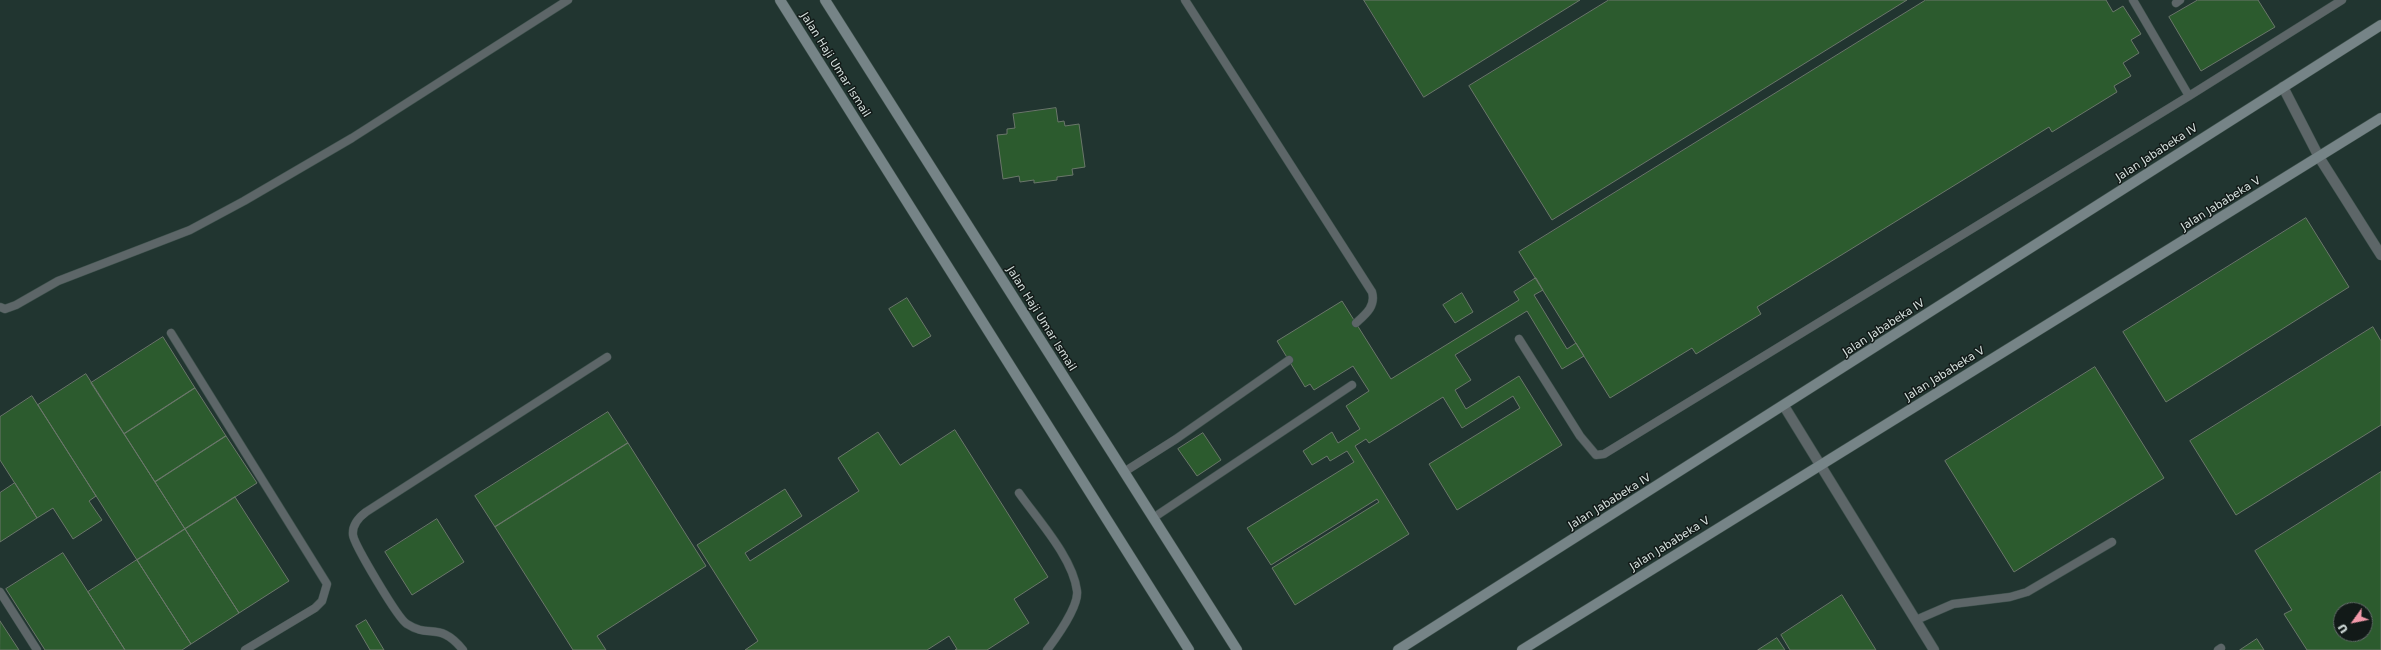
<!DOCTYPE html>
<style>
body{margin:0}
#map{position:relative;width:2381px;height:650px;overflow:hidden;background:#213530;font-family:"DejaVu Sans",sans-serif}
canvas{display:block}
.north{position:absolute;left:2333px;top:602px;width:40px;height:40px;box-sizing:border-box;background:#121a18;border:1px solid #616a68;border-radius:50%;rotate:237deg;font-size:11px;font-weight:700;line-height:16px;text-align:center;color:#d7e2df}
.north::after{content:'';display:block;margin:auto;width:14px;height:18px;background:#f39aaa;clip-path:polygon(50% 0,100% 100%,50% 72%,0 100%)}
</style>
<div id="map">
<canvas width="2381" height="650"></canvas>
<div class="north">U</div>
</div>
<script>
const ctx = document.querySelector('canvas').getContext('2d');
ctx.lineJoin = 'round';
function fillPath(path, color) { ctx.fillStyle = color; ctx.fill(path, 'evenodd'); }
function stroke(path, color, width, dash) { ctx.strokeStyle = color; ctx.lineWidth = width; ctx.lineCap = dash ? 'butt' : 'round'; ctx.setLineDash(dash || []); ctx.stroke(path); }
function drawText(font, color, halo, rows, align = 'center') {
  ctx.font = font + ' "DejaVu Sans",sans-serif'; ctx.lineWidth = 3; ctx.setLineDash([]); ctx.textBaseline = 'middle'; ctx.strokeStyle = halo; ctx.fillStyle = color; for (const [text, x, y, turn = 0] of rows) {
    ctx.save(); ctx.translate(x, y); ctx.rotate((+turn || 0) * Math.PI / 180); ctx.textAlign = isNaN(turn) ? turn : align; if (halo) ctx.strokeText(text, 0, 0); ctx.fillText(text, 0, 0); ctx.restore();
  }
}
const building = new Path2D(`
 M1364 0H1580L1424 97Z
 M1609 0H1907L1552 220 1469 86Z
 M1926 0H2106L2113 12 2123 6 2141 34 2131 40 2139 53 2123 63 2131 76 2114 86 2117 92 2052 132 2049 127 1757 307 1761 314 1696 354 1692 348 1610 398 1519 252Z
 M2198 0H2258L2275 27 2201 71 2169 17Z
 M1056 108 1058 122 1064 121 1065 126 1079 124 1085 167 1072 169 1073 175 1057 177V180L1034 183V180L1020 182 1019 176 1003 179 997 135 1007 134V129L1015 128 1013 114Z
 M2306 218 2349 287 2166 402 2123 332Z
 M1536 278 1543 290 1534 295 1567 349 1576 343 1584 356 1562 369 1527 311 1455 355 1471 380 1455 390 1466 409 1519 376 1562 445 1457 510 1429 464 1520 408 1513 396 1462 428 1443 397 1369 443 1366 439 1355 446 1409 534 1295 605 1272 568 1379 502 1377 499 1271 565 1247 528 1354 462 1347 451 1330 461 1327 456 1312 465 1303 451 1332 432 1338 443 1360 429 1346 406 1369 391 1353 366 1314 390 1310 384 1305 387 1277 341 1342 301 1391 379 1519 300 1514 292Z
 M1462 293 1473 312 1455 323 1443 305Z
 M907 298 931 336 913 347 889 309Z
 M2373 327 2381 341V425L2236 515 2190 441Z
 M163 337 195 388 124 434 91 383Z
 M2095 367 2164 478 2014 572 1945 461Z
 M86 374 185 529 137 560 38 405Z
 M195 388 226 436 155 482 124 434Z
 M32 396 96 496 89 501 102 520 73 539 53 508 37 518 0 460V417Z
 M608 412 628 443 495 527 475 496Z
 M955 430 1048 577 1014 599 1029 623 987 650H955L957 649 949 636 927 650H745L758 641 697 545 785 489 802 516 745 553 750 561 859 491 838 458 878 432 900 465Z
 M1203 433 1221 460 1197 476 1178 449Z
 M226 436 257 483 185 529 155 482Z
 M628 443 706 566 597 636 606 650H573L495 527Z
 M2381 472V650H2307L2284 614 2292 610 2255 551ZM2341 610H2365V634H2341Z
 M15 483 37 518 0 542V493Z
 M235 497 289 581 239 613 185 529Z
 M437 519 464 562 412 595 385 552Z
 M185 529 239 613 191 644 137 560Z
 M63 553 88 592 125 650H45L6 589Z
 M137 560 191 644 182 650H125L88 592Z
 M1842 595 1876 650H1790L1781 635Z
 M366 620 384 650H370L356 626Z
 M0 621 19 650H0Z
 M1777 638 1785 650H1758Z
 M2257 639 2264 650H2240Z`);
const lane = new Path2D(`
 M1185 0 1372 292C1376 306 1366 314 1356 323
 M2133 0 2189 96 2342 0
 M2176 3 2180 0
 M0 307 5 309 16 305 58 281 190 230 244 201 352 138 568 0
 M171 333 327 584 322 601 315 608 245 650
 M1519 339 1580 436 1596 455 1604 454 2189 96
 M1124 472 1176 439 1289 360
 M1019 493C1038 520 1073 558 1077 591 1079 606 1056 638 1047 650
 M1153 518 1352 385
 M0 592 37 650
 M1916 620 1953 604 2010 597 2027 592 2112 542
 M463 650C440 621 430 639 407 624 398 619 354 544 353 535 352 525 358 518 366 512L607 357
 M2218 650 2221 648`);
const street = new Path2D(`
 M2283 87 2319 157 2381 255
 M1784 406 1934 650`);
const secondary = new Path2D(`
 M780 0 1189 650
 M825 0 1237 650
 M1398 650 2381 25
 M1522 650 2381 118`);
const streetNames = [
 ["Jalan Haji Umar Ismail",835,65,58],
 ["Jalan Jababeka IV",2157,153,-33],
 ["Jalan Jababeka V",2221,204,-32],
 ["Jalan Haji Umar Ismail",1041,319,58],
 ["Jalan Jababeka IV",1884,328,-33],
 ["Jalan Jababeka V",1945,374,-32],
 ["Jalan Jababeka IV",1610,502,-32],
 ["Jalan Jababeka V",1670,544,-32]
];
fillPath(building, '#2c5b2e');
stroke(building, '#6a776a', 1);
stroke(lane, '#3e514c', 9);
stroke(street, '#3e514c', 11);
stroke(secondary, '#3e514c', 11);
stroke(lane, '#5d6668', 8);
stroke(street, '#5d6668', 10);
stroke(secondary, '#768487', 10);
drawText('11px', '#d7e2df', '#121a18', streetNames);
</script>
